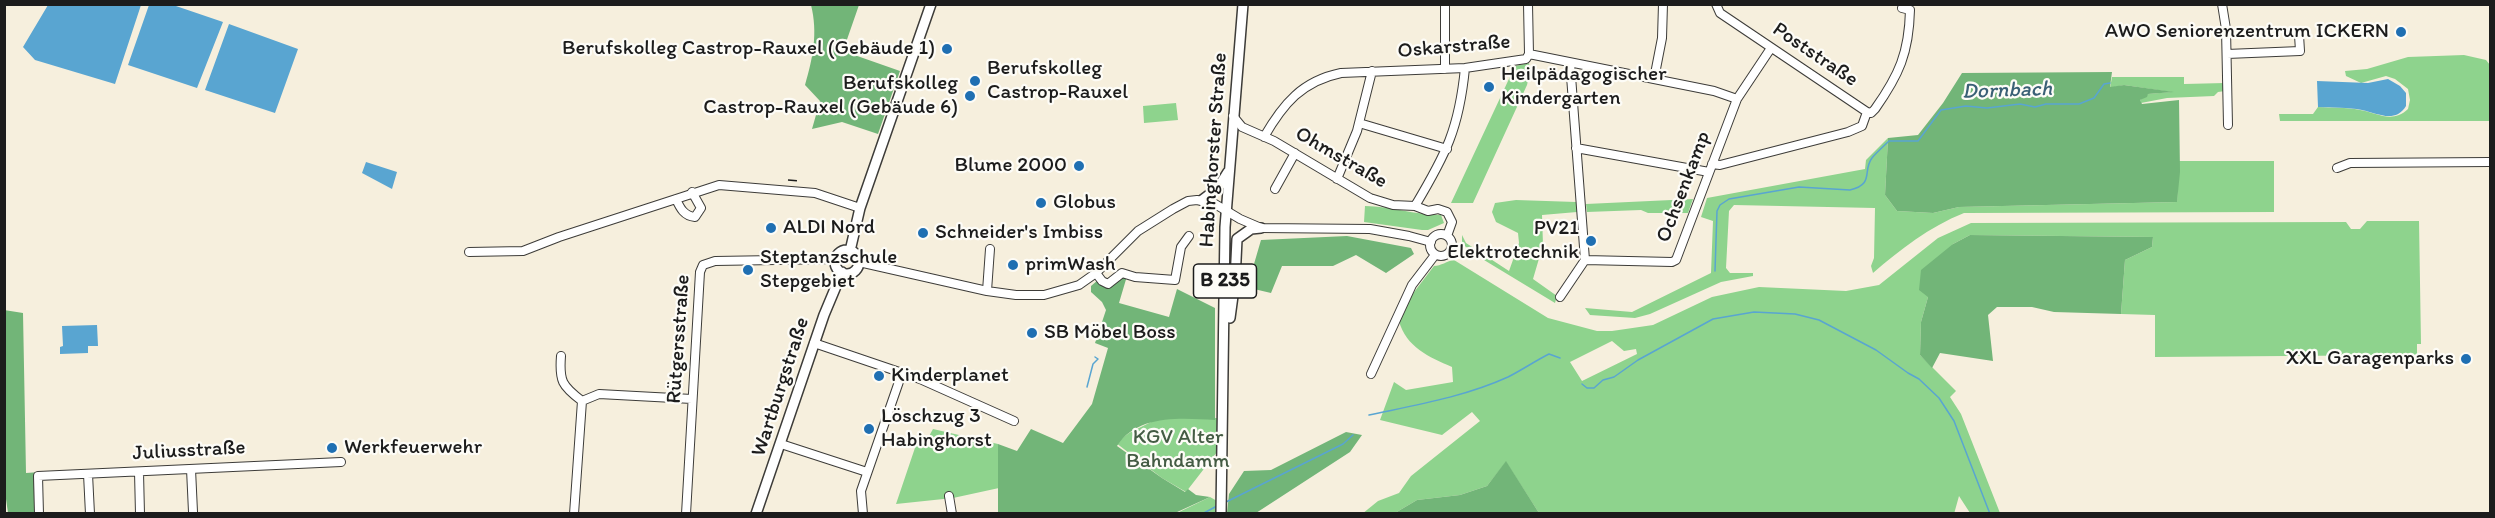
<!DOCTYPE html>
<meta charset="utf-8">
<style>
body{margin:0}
#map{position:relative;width:2495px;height:518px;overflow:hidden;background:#f6efdd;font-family:Itim,sans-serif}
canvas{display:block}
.frame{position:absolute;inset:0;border:6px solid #1c1c1c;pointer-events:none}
</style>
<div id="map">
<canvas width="2495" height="518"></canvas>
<div class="frame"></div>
</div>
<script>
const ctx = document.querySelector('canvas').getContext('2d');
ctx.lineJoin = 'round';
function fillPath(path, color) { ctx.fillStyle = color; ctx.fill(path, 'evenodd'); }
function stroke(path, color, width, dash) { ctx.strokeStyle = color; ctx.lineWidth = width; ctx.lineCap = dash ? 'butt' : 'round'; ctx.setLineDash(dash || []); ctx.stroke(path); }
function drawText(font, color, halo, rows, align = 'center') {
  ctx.font = font + ' Itim,sans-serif'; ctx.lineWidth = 4.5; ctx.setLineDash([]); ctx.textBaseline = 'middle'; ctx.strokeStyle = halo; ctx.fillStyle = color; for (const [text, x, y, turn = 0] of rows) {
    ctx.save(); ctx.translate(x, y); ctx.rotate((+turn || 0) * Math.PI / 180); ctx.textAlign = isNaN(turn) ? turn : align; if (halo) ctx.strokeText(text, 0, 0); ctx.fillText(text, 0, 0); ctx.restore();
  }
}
const green = new Path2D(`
 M2464 55 2486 60 2490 65V121H2280L2279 114H2313L2318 107C2331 108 2346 107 2360 110 2378 113 2392 124 2408 109L2410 100 2408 89 2395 79 2386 76 2361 83 2346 76 2345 71 2367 69 2408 57Z
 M1529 63 1530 72 1527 85 1473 203H1451L1515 66Z
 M2112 77H2184V84L2225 83V91L2218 92 2214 96 2167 98 2141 103 2140 100 2148 94 2171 92 2124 85 2110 88Z
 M1176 103 1178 120 1144 123 1143 106Z
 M1888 138 1885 195 1897 211 1933 213 1959 207 2177 202 2179 161H2274V212L1964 213C1929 227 1901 249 1873 273L1871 266 1874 258 1875 208 1734 205 1729 211 1726 268 1730 273H1753V276L1721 282 1650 314 1635 318 1590 315 1585 308 1632 312 1711 273 1713 221 1701 217 1707 198 1865 169 1866 160Z
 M1693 199 1688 213H1648L1641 210 1587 212 1586 204Z
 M1516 200 1576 202 1577 212 1542 215 1543 245 1533 279 1557 296 1555 303 1484 260 1462 244V235L1466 243 1509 271 1519 243 1518 233 1496 222 1492 212 1495 203Z
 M1365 206C1391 206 1414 215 1441 215L1444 223 1428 230H1422L1364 222Z
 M2367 221H2419L2421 344H2417V355L2155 357V315L2121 314 2125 260 2152 247 2153 237 1970 235 1953 244 1928 297 1921 322 1920 355 1956 391 1950 397 1961 414 2000 513H1970L1959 496 1954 514 1539 513 1506 462 1487 486 1460 495 1417 500 1395 513 1362 514 1378 501 1399 493 1411 476 1480 421 1472 412 1442 435 1380 420 1394 382 1406 390 1453 382 1452 367C1429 357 1406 347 1399 321L1411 296 1434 266C1441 266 1447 261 1454 260L1548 318 1597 331H1612L1653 325 1712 297 1759 287 1846 291 1879 285 1938 238 1971 223 2346 222 2351 229H2360ZM1612 341 1624 351 1636 349 1637 354 1582 381 1570 362Z
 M1159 418H1217V452L1186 492 1162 478 1116 443 1129 433Z
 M933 429 998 444 999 488 953 498 896 504 919 436 928 438Z
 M1210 497 1217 501V513L1175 514Z`);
const forest = new Path2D(`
 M811 5H859L843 51 900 71 878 134 842 122 812 129 820 101 805 85C813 58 818 33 811 5Z
 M2112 72 2110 87 2124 85 2174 92 2148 94 2147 97 2140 100 2142 104 2179 100 2180 172 2177 202 1959 207 1933 213 1897 211 1885 195 1888 138 1918 135 1943 103 1962 73Z
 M1970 235 2153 237 2152 247 2125 260 2121 314 2054 312 2032 307H1997L1988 315 1993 361 1940 353 1932 368 1920 355 1921 322 1928 297 1919 290 1921 270 1953 244Z
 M1347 236 1411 248 1414 254 1386 273 1356 255 1333 266H1282L1271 293 1254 289V264L1261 240Z
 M1127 276 1119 303 1169 317 1177 289 1215 308V420C1182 418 1137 414 1117 446L1162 478 1185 492 1188 489 1196 495 1210 497 1175 513 998 514V444L1017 451 1031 429 1063 443 1092 404 1108 348 1095 343 1106 310 1102 302 1091 292V286L1098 280 1103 285Z
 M4 310 23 313 26 473 40 472V513H8L4 485Z
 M1346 432 1362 435 1350 452 1256 513H1227L1229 494 1244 471 1271 470Z
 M1506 461 1539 513H1395L1417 500 1460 495 1487 486Z`);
const water = new Path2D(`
 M48 5H141L115 84 35 60 23 47Z
 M149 5H173L223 22 197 88 128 65Z
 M229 24 298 49 275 113 205 90Z
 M2388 79 2400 86 2406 93V106C2395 124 2377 113 2362 110 2348 107 2332 108 2318 107L2317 81 2368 83Z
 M366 162 397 172 392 189 362 173Z
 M97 325 98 346H88V353L60 354V347L63 346 62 326Z`);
const stream = new Path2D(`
 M1715 271 1717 211 1720 205 1729 199 1799 187 1850 190C1875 184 1862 171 1872 158 1877 152 1884 146 1889 141H1918L1941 110 1966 106 1987 108 2020 104 2035 107 2046 104H2079L2094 98 2104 84 2110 83
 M1582 384 1587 388H1594L1603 380 1614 377 1638 360 1713 319 1754 312 1795 314 1819 320 1876 350 1908 373 1919 379 1939 398 1954 421 1990 514
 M1087 387 1093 364 1098 359 1095 357
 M1369 415C1416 405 1464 397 1508 377 1522 370 1535 361 1549 354L1560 358
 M1224 503 1343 444 1353 435
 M1202 514 1217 506`);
const minor = new Path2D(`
 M1528 4 1529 54
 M1716 4 1720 13 1867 112
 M2222 4 2226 29 2228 125
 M1529 54 1714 91 1737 99
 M2227 54 2300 51 2299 35
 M1445 69V4
 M1654 79 1662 38 1663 4
 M1233 116 1242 127 1274 141 1370 198 1393 205 1415 206 1428 211 1438 209 1447 212 1452 222 1447 236
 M1359 123 1447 149
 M1264 137C1283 104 1302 81 1341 73L1465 68 1526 59 1529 54
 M1576 148 1709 172
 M1712 164 1720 165 1848 132 1862 126 1867 112 1871 113 1875 109C1899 75 1909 53 1910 10L1902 8
 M2337 168 2350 163 2490 162
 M1337 179 1357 131 1372 71
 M1275 189 1295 153
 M676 199C680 208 684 216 695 217L701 208 692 192
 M1415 206C1446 154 1459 129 1465 68
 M1430 245a11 11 0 1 1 22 0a11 11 0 1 1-22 0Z
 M469 252 523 251 559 237 719 185 815 193 860 208
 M1585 260 1672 262 1676 260 1737 99 1771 48
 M859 262 987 291 1016 295H1044L1079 285 1096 273 1138 231 1173 209 1188 201 1197 200 1215 204 1240 219 1261 228 1370 229 1409 236 1431 242
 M1096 273 1102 281 1108 284 1122 273 1135 277 1175 280 1181 247 1189 236
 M987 291 990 249
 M1560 297 1585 260 1570 63
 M814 343 920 379 1014 421
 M561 356C559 381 562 386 582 401
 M1371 374 1412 285 1435 255
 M781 444 867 472
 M191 469 193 512
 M139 472 140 514
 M88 474 90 514
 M949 496 952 514
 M39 514 38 476 341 462
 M574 514 582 401 599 394 692 399
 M686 514 700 272 703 265 715 261 836 259
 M863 514 861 491 902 373`);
const major = new Path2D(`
 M1202 200 1218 188 1228 172
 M835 262a12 12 0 1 1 24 0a12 12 0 1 1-24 0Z
 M850 251 860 208 931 4
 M1230 318 1235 281 1237 239 1251 229 1261 228
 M756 514 824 315 842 272
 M1221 514 1225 227 1243 4`);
const rail = new Path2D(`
 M788 180 799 181`);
const markers = [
 [2401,32,6,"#1f6fb2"],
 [947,49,6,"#1f6fb2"],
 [975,81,6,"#1f6fb2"],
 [1489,87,6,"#1f6fb2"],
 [970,96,6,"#1f6fb2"],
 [1079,166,6,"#1f6fb2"],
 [1041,203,6,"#1f6fb2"],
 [771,228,6,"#1f6fb2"],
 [923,233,6,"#1f6fb2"],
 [1591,241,6,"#1f6fb2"],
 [1013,265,6,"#1f6fb2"],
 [748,270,6,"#1f6fb2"],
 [1032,333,6,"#1f6fb2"],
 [2466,359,6,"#1f6fb2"],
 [879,376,6,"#1f6fb2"],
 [869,429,6,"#1f6fb2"],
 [332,448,6,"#1f6fb2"]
];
const shields = [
 [1225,281,63]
];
const shieldNames = [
 ["B 235",1225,281]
];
const poiNames = [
 ["AWO Seniorenzentrum ICKERN",2389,32,"right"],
 ["Berufskolleg Castrop-Rauxel (Gebäude 1)",935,49,"right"],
 ["Berufskolleg",987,69],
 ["Castrop-Rauxel",987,93],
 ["Heilpädagogischer",1501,75],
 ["Kindergarten",1501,99],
 ["Berufskolleg",958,84,"right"],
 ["Castrop-Rauxel (Gebäude 6)",958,108,"right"],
 ["Blume 2000",1067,166,"right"],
 ["Globus",1053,203],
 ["ALDI Nord",783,228],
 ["PV21",1579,229,"right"],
 ["Elektrotechnik",1579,253,"right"],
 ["Schneider's Imbiss",935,233],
 ["Steptanzschule",760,258],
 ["Stepgebiet",760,282],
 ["primWash",1025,265],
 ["SB Möbel Boss",1044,333],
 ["XXL Garagenparks",2454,359,"right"],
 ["Kinderplanet",891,376],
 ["Löschzug 3",881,417],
 ["Habinghorst",881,441],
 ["Werkfeuerwehr",344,448]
];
const streetNames = [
 ["Oskarstraße",1454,47,-5],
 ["Poststraße",1815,55,34],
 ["Habinghorster Straße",1214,150,-86],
 ["Ohmstraße",1341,158,30],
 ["Ochsenkamp",1684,187,-69],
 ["Rütgersstraße",679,339,-86],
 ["Wartburgstraße",781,387,-72],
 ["Juliusstraße",189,451,-3]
];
const parkNames = [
 ["KGV Alter",1178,438],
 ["Bahndamm",1178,462]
];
const waterNames = [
 ["Dornbach",2007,91,-2]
];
fillPath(green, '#8ed38d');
fillPath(forest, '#72b578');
fillPath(water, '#59a5d1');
stroke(stream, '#59a5d1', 1.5);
stroke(minor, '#3d3c39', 10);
stroke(major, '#3d3c39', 12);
stroke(minor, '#fff', 8);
stroke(major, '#fff', 9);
stroke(rail, '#1c1c1c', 1.5, [9, 4.5]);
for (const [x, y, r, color] of markers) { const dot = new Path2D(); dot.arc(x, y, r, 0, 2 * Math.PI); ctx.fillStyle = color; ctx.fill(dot); stroke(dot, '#fdfcf7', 2); }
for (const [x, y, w] of shields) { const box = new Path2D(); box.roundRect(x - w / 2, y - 17, w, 34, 4.5); ctx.fillStyle = '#fdfcf7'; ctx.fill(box); stroke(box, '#1c1c1c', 1.5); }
drawText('bold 20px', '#1c1c1c', null, shieldNames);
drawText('21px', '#1c1c1c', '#fdfcf7', poiNames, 'left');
drawText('21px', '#1c1c1c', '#fdfcf7', streetNames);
drawText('21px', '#445c44', '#fdfcf7', parkNames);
drawText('italic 22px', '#3a6076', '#fdfcf7', waterNames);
</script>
